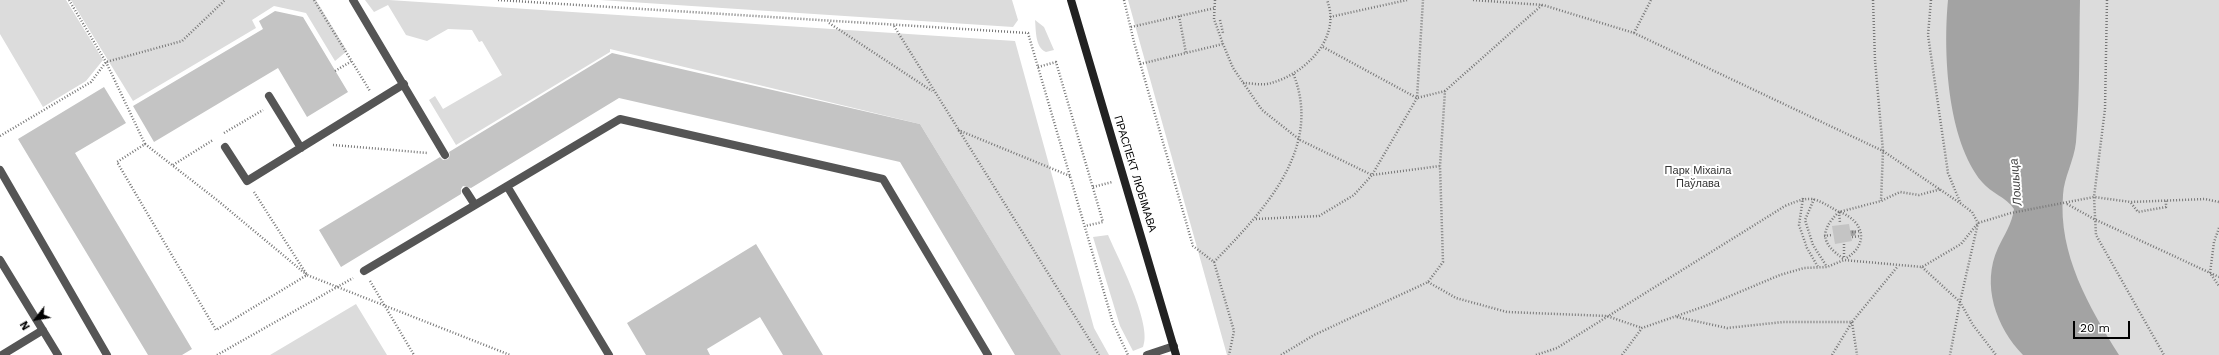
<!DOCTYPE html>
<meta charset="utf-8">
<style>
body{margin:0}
#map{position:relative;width:2219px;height:355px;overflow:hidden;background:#fff;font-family:"Work Sans",sans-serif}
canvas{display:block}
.north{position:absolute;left:16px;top:299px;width:40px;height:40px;-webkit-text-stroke:3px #fff;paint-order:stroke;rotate:239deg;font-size:11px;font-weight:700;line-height:16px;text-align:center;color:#000}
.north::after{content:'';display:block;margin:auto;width:14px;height:18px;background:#000;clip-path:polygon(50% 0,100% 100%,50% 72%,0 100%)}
.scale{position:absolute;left:2073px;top:321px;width:57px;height:18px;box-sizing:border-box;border:2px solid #000;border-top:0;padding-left:5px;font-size:12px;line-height:14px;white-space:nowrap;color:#000;-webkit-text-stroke:3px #fff;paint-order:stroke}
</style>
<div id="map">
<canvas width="2219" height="355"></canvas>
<div class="north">N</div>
<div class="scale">20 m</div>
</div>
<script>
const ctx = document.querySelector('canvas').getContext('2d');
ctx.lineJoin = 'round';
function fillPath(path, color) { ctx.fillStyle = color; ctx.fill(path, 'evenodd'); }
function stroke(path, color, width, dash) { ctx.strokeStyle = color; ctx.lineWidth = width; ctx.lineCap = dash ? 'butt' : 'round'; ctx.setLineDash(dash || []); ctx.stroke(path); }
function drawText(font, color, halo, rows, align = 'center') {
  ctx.font = font + ' "Work Sans",sans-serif'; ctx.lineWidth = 4; ctx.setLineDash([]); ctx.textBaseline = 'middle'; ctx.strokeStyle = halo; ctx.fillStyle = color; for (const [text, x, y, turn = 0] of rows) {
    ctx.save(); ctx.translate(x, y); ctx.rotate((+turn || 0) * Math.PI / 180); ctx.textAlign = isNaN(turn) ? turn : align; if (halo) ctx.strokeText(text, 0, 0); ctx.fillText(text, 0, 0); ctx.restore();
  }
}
const green = new Path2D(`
 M0 0H66L103 60 86 81 43 107 0 34Z
 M71 0H316L347 51 335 61 306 13 274 6 252 20 256 28 133 101Z
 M365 0H389L1015 41 1094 328 1109 355H1054L1059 352 920 124 610 49V52L456 145 429 100 435 96 443 109 502 75 482 41 479 42 472 30 448 29 427 41 406 35 388 5 374 12Z
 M600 0H1012L1018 20 1013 27Z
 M1128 0H2219V355H1227Z
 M1035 20 1044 27 1054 50 1046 52C1035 48 1036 29 1035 20Z
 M1108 235C1118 258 1153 325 1143 347L1133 351 1120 326 1093 237Z
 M356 304 387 355H270Z`);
const water = new Path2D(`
 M1948 0H2080C2079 47 2080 95 2076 142 2074 161 2064 177 2063 195 2058 254 2089 307 2119 355H2023C1996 327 1981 285 1998 248 2004 235 2012 224 2014 209 2006 197 1991 193 1982 182 1947 140 1943 52 1948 0Z`);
const stream = new Path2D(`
 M1844 234 1853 233`);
const building = new Path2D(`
 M275 11 303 17 348 92 307 117 278 68 154 142 133 106 263 29 259 21Z
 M612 53 920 124 1061 355H1015L900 162 619 98 471 188 463 186 461 189V194L341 267 319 230 440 157 443 160 448 159 450 155 449 152Z
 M104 87 126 123 75 153 192 349 182 355H148L18 139Z
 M1849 224 1852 241 1835 244 1832 226Z
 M756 244 823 355H783L760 317 707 349 710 355H646L627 323Z`);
const path = new Path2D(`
 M69 0 106 62 145 144 117 162 216 330 307 275 510 355
 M314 0 370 91
 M498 0 1028 33 1113 323 1128 355
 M1124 0 1134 42 1193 246 1214 262 1234 331 1229 355
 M1215 0 1214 19 1223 44 1233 68 1262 110 1300 140 1372 175 1417 98 1423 0
 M1473 0 1543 5 1634 33 1883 151 1960 203 1972 212 1978 223 1960 302 1973 325 1996 355
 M1873 0 1875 60 1883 151 1881 201
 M1931 0 1928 35 1948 173 1960 202
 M2107 0 2105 109 2094 197 2096 235 2164 355
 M1179 16 1186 53
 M1330 17 1407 0
 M1220 20 1223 33
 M829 23 932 91
 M894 26 1099 355
 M1131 27 1215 8
 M1634 33 1651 0
 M1323 47 1417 98 1445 91
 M1140 64 1223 44
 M1038 67 1056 62 1103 222 1085 226
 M335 71 352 61
 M1243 83C1252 83 1263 86 1271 83 1305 74 1342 38 1327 0
 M958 130 1070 176
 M224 133 263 110
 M0 136 91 82 106 62 182 41 225 0
 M145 144 217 200 307 275 254 192
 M333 145 428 153
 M173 165 213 140
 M1093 187 1112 182
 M1803 198 1799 225 1807 248 1818 267
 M1814 199 1805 220 1813 245 1827 267
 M2131 203 2138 212 2166 207V199
 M2067 204 2094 219 2219 277
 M1839 212C1819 231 1821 244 1844 259
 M1839 212 1840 223
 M1840 212C1865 222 1869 245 1845 259
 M1256 219 1319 216 1354 195 1372 175 1440 166
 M2219 228 2214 242 2210 273 2219 286
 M1852 232 1861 231
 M1824 236 1832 235
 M1852 237 1861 236
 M1844 244V259
 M1214 262C1263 211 1324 149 1293 73
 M1922 267 1960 302 1950 355
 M370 281 414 355
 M1428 282 1456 298 1507 312 1607 316 1642 328
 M1677 317 1727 328 1783 322H1852L1898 266
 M1852 322 1857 355
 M217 355 353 278
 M1281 355 1314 335 1428 282 1443 262 1440 166 1445 91 1542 5
 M1536 355 1557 348 1785 206C1813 194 1814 198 1839 212L1881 201 1900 192 1919 195 1941 189
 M1622 355 1642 328 1711 304 1780 275 1804 268 1827 267 1844 260 1922 267 1961 244 1978 223 2011 213 2094 197 2131 202 2205 199 2219 202
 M1832 355 1852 322`);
const lane = new Path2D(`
 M353 0 445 155
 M269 96 301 148
 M225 147 247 181 404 84
 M0 170 107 355
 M507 186 609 355
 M466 191 475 205
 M0 260 58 355
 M364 271 620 119 883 179 988 355
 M2 355 43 330
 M1147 355 1174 346`);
const secondary = new Path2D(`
 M1071 0 1176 355`);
const parkNames = [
 ["Парк Міхаіла",1698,171],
 ["Паўлава",1698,184]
];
const streetNames = [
 ["ПРАСПЕКТ ЛЮБІМАВА",1135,174,73]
];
const waterNames = [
 ["Лошыца",2016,182,-95]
];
fillPath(green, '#dcdcdc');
fillPath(water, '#a3a3a3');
stroke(stream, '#a3a3a3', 5.5);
fillPath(building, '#c4c4c4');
stroke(path, '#777', 2.5, [1, 2]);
stroke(lane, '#555', 8);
stroke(secondary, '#222', 8);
drawText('11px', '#333', '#fff', parkNames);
drawText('11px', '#000', '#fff', streetNames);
drawText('italic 12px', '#444', '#fff', waterNames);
</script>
